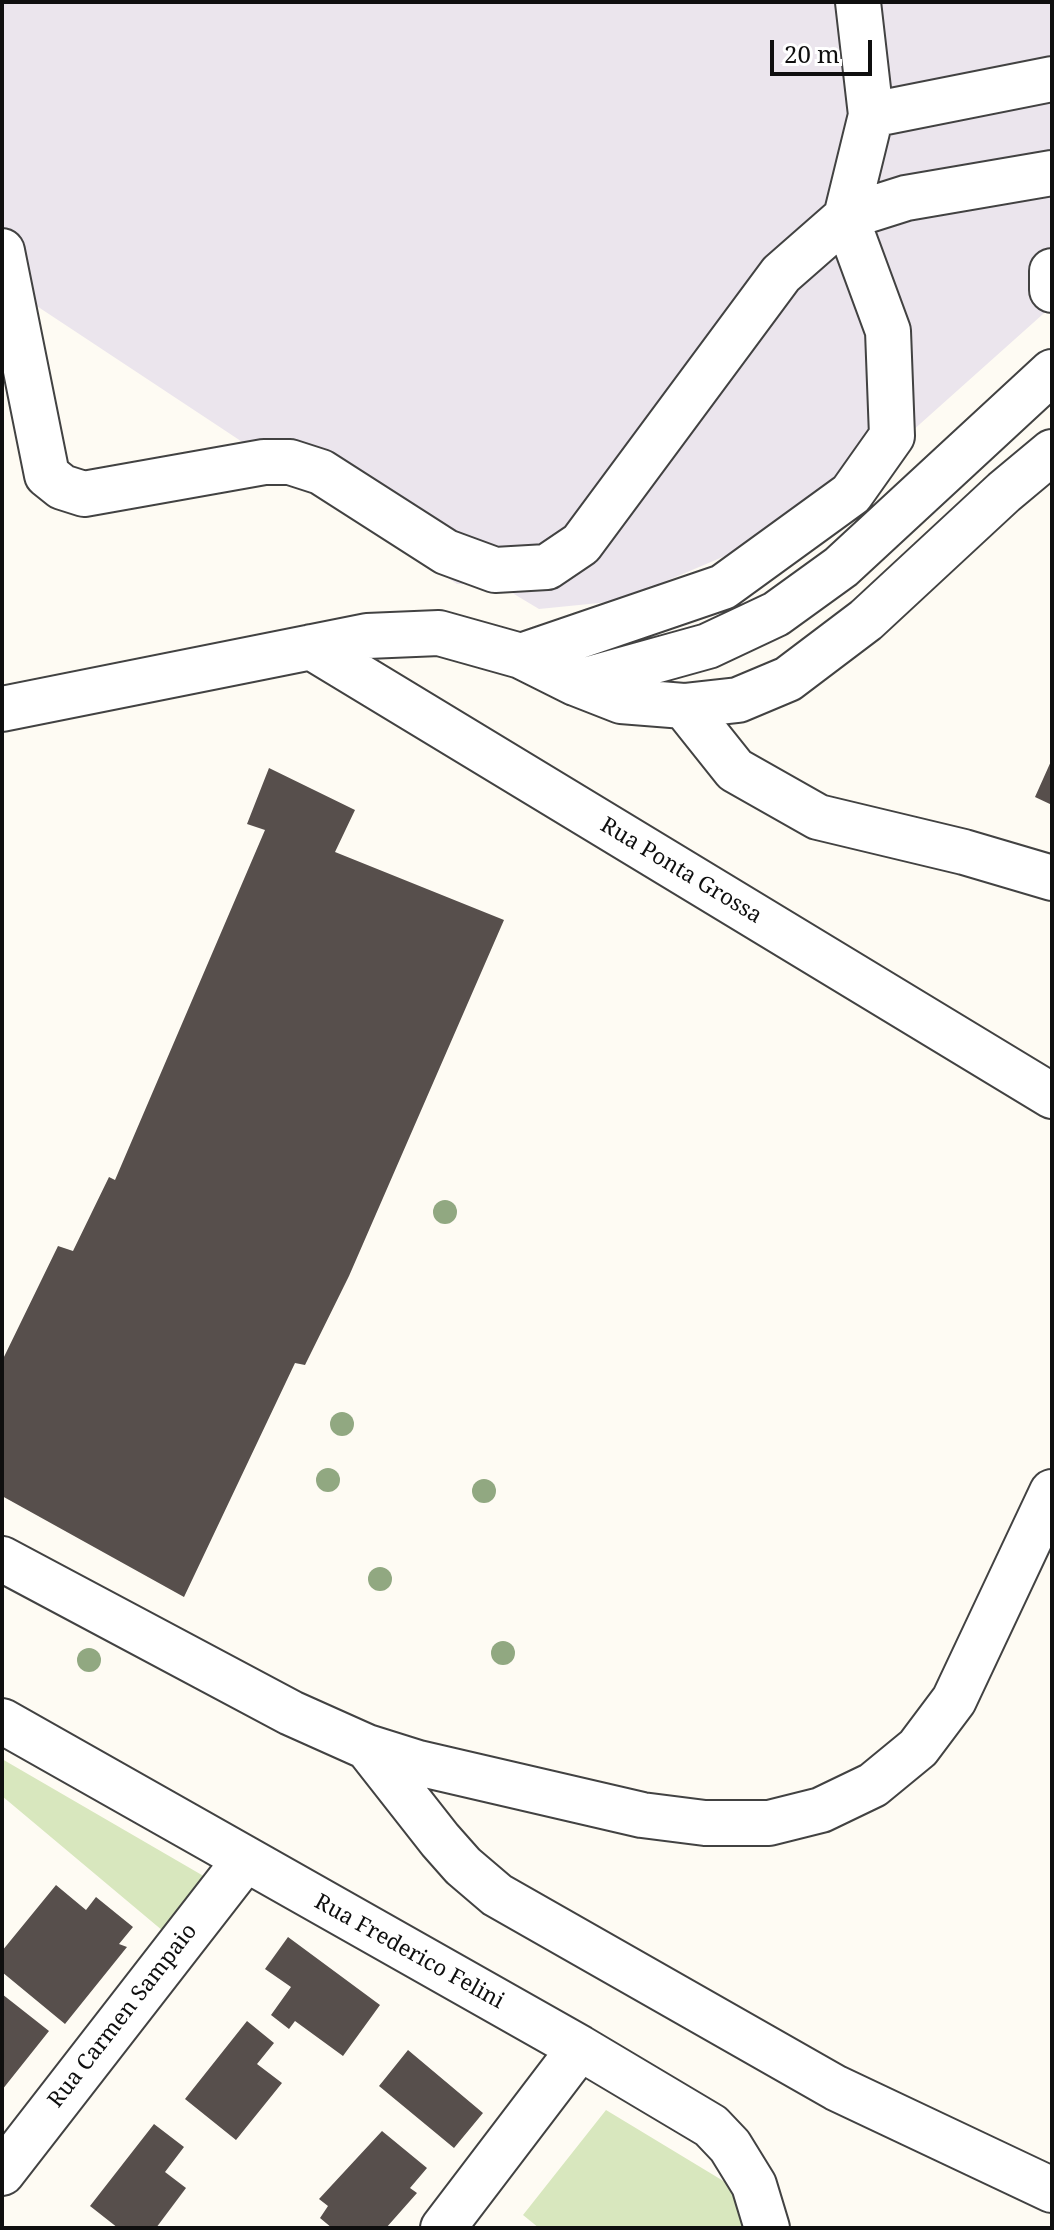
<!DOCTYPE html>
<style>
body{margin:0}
#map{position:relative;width:1054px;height:2230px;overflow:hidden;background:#fefbf3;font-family:"Noto Serif",serif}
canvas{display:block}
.frame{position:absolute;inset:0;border:4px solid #0f0f0f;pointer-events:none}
.scale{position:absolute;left:770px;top:40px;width:102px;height:36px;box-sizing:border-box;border:4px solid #0f0f0f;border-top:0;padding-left:10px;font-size:24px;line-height:28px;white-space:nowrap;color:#0f0f0f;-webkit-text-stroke:6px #fff;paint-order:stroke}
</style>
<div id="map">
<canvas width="1054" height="2230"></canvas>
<div class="frame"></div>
<div class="scale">20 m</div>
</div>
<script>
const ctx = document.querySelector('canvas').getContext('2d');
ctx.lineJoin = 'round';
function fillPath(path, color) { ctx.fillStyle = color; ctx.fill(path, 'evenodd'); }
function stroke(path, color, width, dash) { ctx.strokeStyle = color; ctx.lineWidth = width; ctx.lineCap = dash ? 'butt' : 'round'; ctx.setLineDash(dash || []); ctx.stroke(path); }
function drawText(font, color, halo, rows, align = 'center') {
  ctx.font = font + ' "Noto Serif",serif'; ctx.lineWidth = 8; ctx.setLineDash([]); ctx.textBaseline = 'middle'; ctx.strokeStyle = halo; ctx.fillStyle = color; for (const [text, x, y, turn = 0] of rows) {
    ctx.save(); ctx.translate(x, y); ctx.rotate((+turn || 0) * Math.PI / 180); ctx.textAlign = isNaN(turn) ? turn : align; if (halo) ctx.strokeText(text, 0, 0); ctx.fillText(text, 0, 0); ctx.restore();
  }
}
const industrial = new Path2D(`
 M2 2H1052V306L911 432 791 528 619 601 539 609 499 585 457 584 2 283Z`);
const green = new Path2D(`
 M2 1759 207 1878 163 1931 2 1796Z
 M606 2110 730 2185 741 2206 743 2228H539L523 2215Z`);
const building = new Path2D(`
 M1052 759V805L1035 797Z
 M269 768 355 810 335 852 504 920 349 1276 305 1365 295 1363 184 1597 2 1496V1361L58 1246 73 1251 109 1177 115 1180 265 830 247 824Z
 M56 1885 86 1910 96 1897 133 1927 119 1944 127 1947 65 2024 2 1972V1951Z
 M288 1937 380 2005 343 2056 295 2021 289 2029 271 2015 291 1987 265 1969Z
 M2 1994 49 2031 2 2090Z
 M247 2021 274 2043 257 2064 282 2083 236 2140 185 2099Z
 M408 2050 483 2113 454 2148 379 2086Z
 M154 2124 184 2147 165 2172 186 2188 156 2228H118L90 2206Z
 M382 2131 427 2168 410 2188 417 2193 386 2228H332L320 2218 328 2206 319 2199Z`);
const minor = new Path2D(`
 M858 2 871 115
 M846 217 871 115 1052 79
 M846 217 906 198 1052 173
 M2 251 47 475 62 487 84 494 264 462H290L321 472 446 552 495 570 547 567 581 544 781 274 846 217 888 331 892 436 851 494 723 587 521 656
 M1052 271V290
 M311 647 1052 1096
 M575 683 708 646 776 614 841 567 1052 372
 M684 706 735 770 818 817 964 852 1052 878
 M2 709 367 636 439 633 521 656 575 683 621 701 684 706 738 700 788 679 866 620 1004 492 1052 452
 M2 1559 291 1713 367 1747 418 1763 642 1815 705 1823H769L821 1810 873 1785 918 1748 954 1700 1052 1492
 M2 1721 580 2048 711 2126 730 2146 754 2185 767 2228
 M367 1747 440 1840 463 1866 497 1895 836 2088 1052 2190
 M2 2173 245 1860
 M443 2228 580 2048`);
const trees = [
 [445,1212],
 [342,1424],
 [328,1480],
 [484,1491],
 [380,1579],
 [503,1653],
 [89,1660]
];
const streetNames = [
 ["Rua Ponta Grossa",681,871,31],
 ["Rua Frederico Felini",409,1952,29],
 ["Rua Carmen Sampaio",123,2016,-52]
];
fillPath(industrial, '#ebe5ed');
fillPath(green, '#d8e7be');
fillPath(building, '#574f4c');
stroke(minor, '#424242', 48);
stroke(minor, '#fff', 44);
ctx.fillStyle = '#91a881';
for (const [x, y] of trees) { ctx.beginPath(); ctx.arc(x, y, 12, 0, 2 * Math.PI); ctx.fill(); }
drawText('22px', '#0f0f0f', '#fff', streetNames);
</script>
